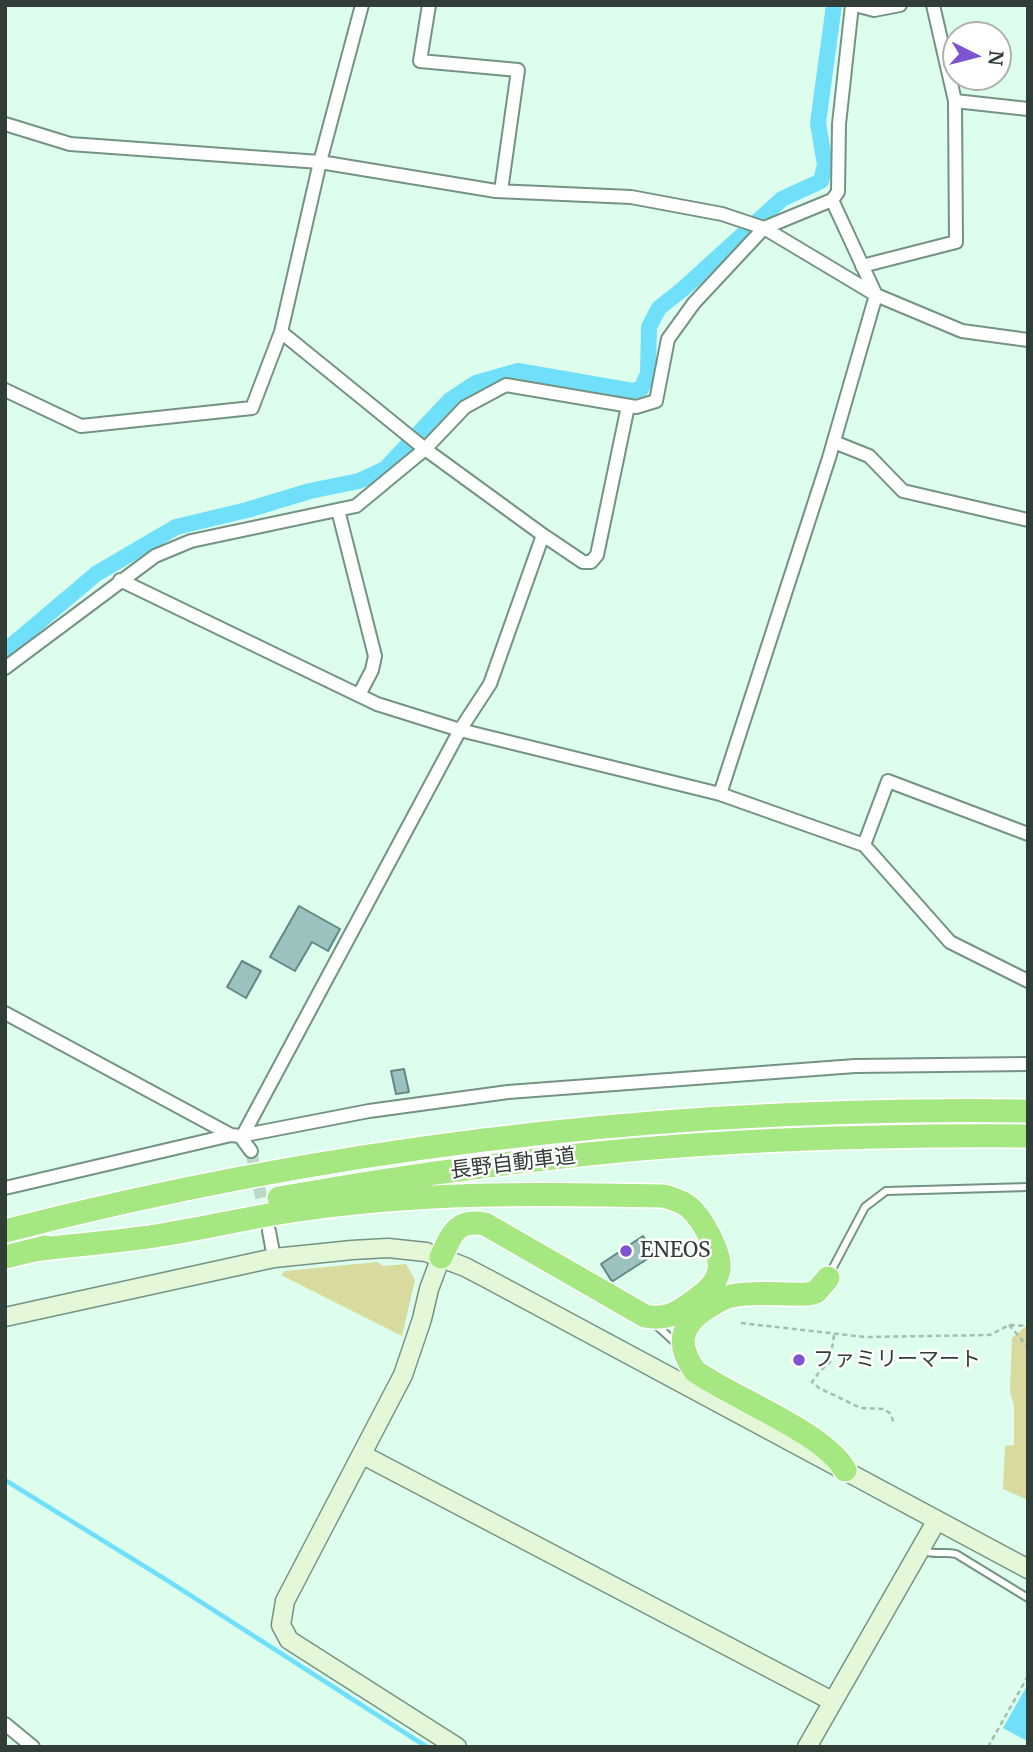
<!DOCTYPE html>
<meta charset="utf-8">
<style>
body{margin:0}
#map{position:relative;width:1033px;height:1752px;overflow:hidden;background:#ddfeec;font-family:Merriweather,serif}
canvas{display:block}
.frame{position:absolute;inset:0;border:7px solid #313e37;pointer-events:none}
.north{position:absolute;left:942px;top:21px;width:70px;height:70px;box-sizing:border-box;background:#fff;border:2px solid #adb2af;border-radius:50%;rotate:96deg;font-size:19px;font-weight:700;line-height:28px;text-align:center;color:#313e37}
.north::after{content:'';display:block;margin:auto;width:24px;height:32px;background:#7c55ce;clip-path:polygon(50% 0,100% 100%,50% 72%,0 100%)}
</style>
<div id="map">
<canvas width="1033" height="1752"></canvas>
<div class="frame"></div>
<div class="north">N</div>
</div>
<script>
const ctx = document.querySelector('canvas').getContext('2d');
ctx.lineJoin = 'round';
function fillPath(path, color) { ctx.fillStyle = color; ctx.fill(path, 'evenodd'); }
function stroke(path, color, width, dash) { ctx.strokeStyle = color; ctx.lineWidth = width; ctx.lineCap = dash ? 'butt' : 'round'; ctx.setLineDash(dash || []); ctx.stroke(path); }
function drawText(font, color, halo, rows, align = 'center') {
  ctx.font = font + ' Merriweather,"Noto Sans JP",serif'; ctx.lineWidth = 5; ctx.setLineDash([]); ctx.textBaseline = 'middle'; ctx.strokeStyle = halo; ctx.fillStyle = color; for (const [text, x, y, turn = 0] of rows) {
    ctx.save(); ctx.translate(x, y); ctx.rotate((+turn || 0) * Math.PI / 180); ctx.textAlign = isNaN(turn) ? turn : align; if (halo) ctx.strokeText(text, 0, 0); ctx.fillText(text, 0, 0); ctx.restore();
  }
}
const green = new Path2D(`
 M377 1262 383 1266 406 1264 415 1280 402 1336 281 1275 285 1271Z
 M1026 1326H1028V1500L1003 1489 1005 1446 1014 1445V1406L1010 1392 1012 1338Z`);
const water = new Path2D(`
 M1028 1684V1736L1025 1740 1003 1728Z`);
const stream = new Path2D(`
 M5 1480 165 1579 427 1747`);
const canal = new Path2D(`
 M5 651 96 574 176 527 247 510 310 491 359 481 385 469 450 400 476 383 518 371 633 391 641 389 648 374 649 327 659 308 683 289 782 199 821 181 825 165 818 123 834 5`);
const building = new Path2D(`
 M299 906 340 929 328 951 312 942 295 971 270 957Z
 M242 961 261 971 246 998 227 987Z
 M404 1069 409 1092 396 1094 391 1071Z
 M643 1236 655 1254 613 1281 611 1280 601 1264Z`);
const streetTunnel = new Path2D(`
 M251 1151 266 1219`);
const path = new Path2D(`
 M741 1323 865 1337 990 1335 1009 1325 1028 1326
 M1009 1325 1028 1347
 M834 1335 830 1362 820 1371 812 1382 819 1388 861 1408 884 1409 891 1414 894 1425
 M988 1747 1028 1676`);
const lane = new Path2D(`
 M830 1273 865 1207 886 1191 1028 1187
 M655 1324 678 1345
 M921 1550C936 1556 943 1551 956 1554L1028 1598`);
const street = new Path2D(`
 M429 5 420 61 518 70 501 191
 M855 5 874 10 900 5
 M955 101 1028 109
 M5 124 70 144 320 162 496 191 631 197 722 214 764 228 876 295 962 331 1028 340
 M862 266 956 242 955 101 933 5
 M5 390 81 426 252 408 281 332
 M834 442 869 456 903 491 1028 520
 M338 510 375 656 372 670 359 695
 M543 535 583 562H591L597 555 628 406
 M120 580 377 704 460 730 720 794 864 845 950 942 1028 981
 M5 668 155 556 191 541 356 506 425 449 465 407 506 385 636 407 656 401 668 339 694 303 764 228 832 200 838 192 839 124 852 5
 M720 794 829 458 876 295 832 200
 M864 845 888 781 1028 834
 M5 1013 231 1135
 M244 1133 460 730 490 684 543 535 425 449 281 332 320 162 362 5
 M240 1136 251 1151
 M5 1188 231 1135 240 1136 369 1111 508 1092 855 1066 1028 1064
 M269 1231 274 1258
 M5 1724 33 1747`);
const secondary = new Path2D(`
 M441 1257 429 1289 422 1319 403 1375 285 1601 281 1625 289 1640 457 1747
 M5 1317 274 1258 352 1250 388 1248 426 1252 465 1267 488 1279 1028 1569
 M363 1455 832 1701
 M807 1747 937 1520`);
const highway = new Path2D(`
 M279 1198C381 1180 485 1165 588 1154 734 1139 881 1135 1028 1136
 M5 1231C338 1145 684 1106 1028 1111
 M34 1250C74 1245 115 1242 155 1236 201 1229 246 1218 292 1211 415 1192 540 1193 664 1196 673 1199 682 1201 689 1207 702 1218 722 1254 719 1270 716 1286 703 1294 691 1303 676 1314 665 1320 645 1316L485 1224C456 1219 452 1234 441 1257
 M5 1257 46 1247
 M828 1278 816 1292 808 1294C783 1295 755 1291 731 1296 722 1298 715 1303 707 1308 680 1325 676 1345 695 1371 733 1398 825 1433 845 1470`);
const markers = [
 [626,1251,7,"#7c55ce"],
 [799,1360,7,"#7c55ce"]
];
const streetNames = [
 ["長野自動車道",513,1164,-7]
];
const poiNames = [
 ["ENEOS",640,1251],
 ["ファミリーマート",813,1360]
];
fillPath(green, '#d8da9e');
fillPath(water, '#70e0fa');
stroke(stream, '#70e0fa', 4.5);
stroke(canal, '#70e0fa', 16);
fillPath(building, '#9bc2be');
stroke(building, '#638885', 2);
stroke(streetTunnel, '#bbd8c8', 12, [12, 6]);
stroke(lane, '#749383', 10);
stroke(street, '#749383', 16);
stroke(secondary, '#749383', 21);
stroke(highway, '#fff', 26);
stroke(path, '#a3beaf', 2.5, [5, 3.5]);
stroke(lane, '#fff', 6);
stroke(street, '#fff', 12);
stroke(secondary, '#e4f8d9', 18);
stroke(highway, '#a5e781', 23);
for (const [x, y, r, color] of markers) { const dot = new Path2D(); dot.arc(x, y, r, 0, 2 * Math.PI); ctx.fillStyle = color; ctx.fill(dot); stroke(dot, '#fff', 2.5); }
drawText('21px', '#313e37', '#fff', streetNames);
drawText('21px', '#313e37', '#fff', poiNames, 'left');
</script>
